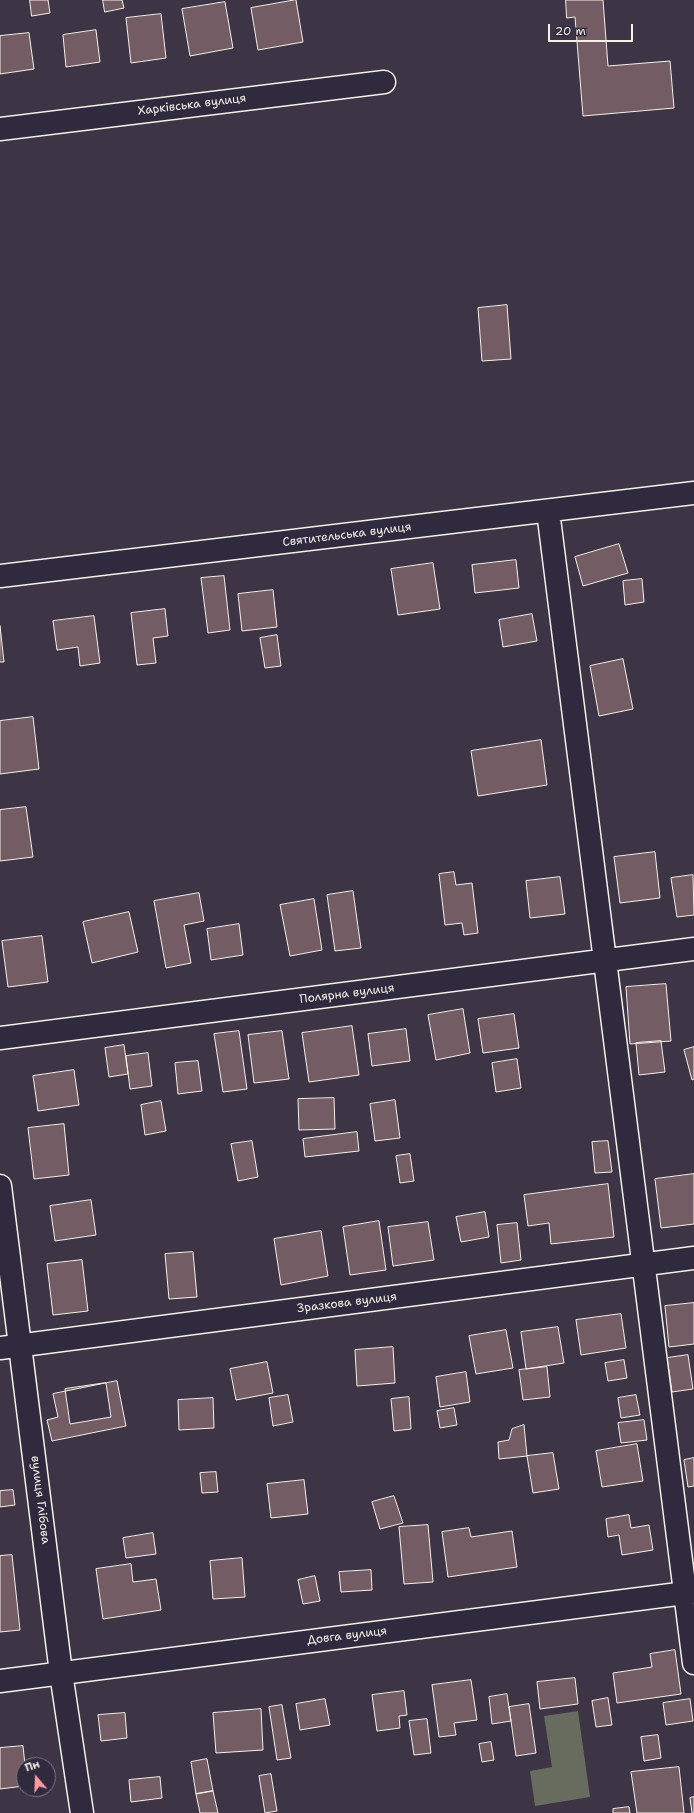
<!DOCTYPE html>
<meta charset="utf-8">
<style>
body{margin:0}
#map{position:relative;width:694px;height:1813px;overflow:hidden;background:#3d3445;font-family:"Shantell Sans",sans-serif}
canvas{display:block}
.north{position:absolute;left:16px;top:1757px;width:40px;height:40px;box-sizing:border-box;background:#2f2a3d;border:1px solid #7e7a81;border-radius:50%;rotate:341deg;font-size:11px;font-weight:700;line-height:16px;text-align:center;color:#f4f1e8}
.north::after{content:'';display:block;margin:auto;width:14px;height:18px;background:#ff9aa2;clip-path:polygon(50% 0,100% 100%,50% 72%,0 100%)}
.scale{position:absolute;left:548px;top:24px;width:85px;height:18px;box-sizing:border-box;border:2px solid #f4f1e8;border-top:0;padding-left:5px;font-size:12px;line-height:14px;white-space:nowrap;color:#f4f1e8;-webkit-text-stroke:3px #2f2a3d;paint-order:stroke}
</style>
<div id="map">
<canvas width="694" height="1813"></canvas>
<div class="north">Пн</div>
<div class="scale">20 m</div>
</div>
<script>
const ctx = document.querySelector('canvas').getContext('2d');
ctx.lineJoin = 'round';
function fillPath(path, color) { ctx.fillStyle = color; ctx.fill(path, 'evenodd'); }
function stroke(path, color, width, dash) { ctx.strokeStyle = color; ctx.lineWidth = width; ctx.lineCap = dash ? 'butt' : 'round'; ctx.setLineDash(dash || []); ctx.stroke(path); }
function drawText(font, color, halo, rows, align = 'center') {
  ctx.font = font + ' "Shantell Sans",sans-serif'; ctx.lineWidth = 3.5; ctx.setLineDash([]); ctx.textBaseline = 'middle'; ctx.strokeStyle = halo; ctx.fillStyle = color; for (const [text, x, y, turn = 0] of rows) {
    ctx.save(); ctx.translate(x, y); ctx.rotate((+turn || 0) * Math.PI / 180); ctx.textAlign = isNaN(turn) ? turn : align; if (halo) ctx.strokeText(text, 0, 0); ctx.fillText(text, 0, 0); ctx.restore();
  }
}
const green = new Path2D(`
 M578 1711 590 1797 535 1806 530 1771 552 1767 544 1716Z`);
const building = new Path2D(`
 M30 0H48L50 13 32 16Z
 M103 0H122L124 8 105 12Z
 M296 0 303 42 258 50 251 8Z
 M566 0H603L608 66 670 61 674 108 583 116 575 17 567 18Z
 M225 2 233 48 190 56 182 9Z
 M161 14 166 58 131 63 126 18Z
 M96 30 100 62 66 67 63 35Z
 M29 33 34 69 0 74V36Z
 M507 305 511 359 482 361 478 308Z
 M619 544 628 573 583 586 575 557Z
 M516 560 519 588 475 593 472 565Z
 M433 563 440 609 398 615 391 569Z
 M224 576 230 630 208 633 201 578Z
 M642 579 644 602 625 605 623 581Z
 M273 590 277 627 242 631 238 594Z
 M165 609 168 636 153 638 156 663 137 665 131 613Z
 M532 614 537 641 503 647 499 620Z
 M94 616 100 663 80 666 78 647 57 650 53 621Z
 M0 626 4 662H0Z
 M277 635 281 666 265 668 260 638Z
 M623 659 633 709 599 716 590 666Z
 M33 717 39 769 0 774V721Z
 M541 740 547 785 478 796 471 751Z
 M26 807 33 857 0 861V810Z
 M655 852 660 898 620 903 614 857Z
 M454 872 456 885 472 883 478 933 464 935 462 923 445 925 439 874Z
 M693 875 694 915 677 917 671 878Z
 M560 877 565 914 530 918 526 881Z
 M353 891 361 948 335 951 327 895Z
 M199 893 204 921 184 925 191 963 166 968 154 901Z
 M314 899 322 950 290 956 280 905Z
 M129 912 138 952 92 963 83 922Z
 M239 924 243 955 211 960 207 929Z
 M42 936 48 982 8 987 2 941Z
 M666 984 671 1041 630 1044 626 987Z
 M463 1009 470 1053 436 1060 428 1015Z
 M514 1014 519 1048 483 1053 478 1019Z
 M352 1026 359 1075 309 1082 302 1033Z
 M406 1029 410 1061 372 1066 368 1034Z
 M239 1031 247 1089 223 1092 214 1034Z
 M282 1031 289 1079 254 1083 248 1035Z
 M661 1041 665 1072 639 1075 636 1043Z
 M124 1045 128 1074 109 1077 105 1048Z
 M694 1047V1079L692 1080 684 1050Z
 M148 1053 152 1086 130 1089 126 1056Z
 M517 1059 521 1088 496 1092 492 1063Z
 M198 1061 202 1091 178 1094 175 1063Z
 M74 1070 79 1105 38 1111 33 1076Z
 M334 1098 335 1129 299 1130 298 1099Z
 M395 1100 400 1138 375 1141 370 1104Z
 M161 1101 166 1131 145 1135 141 1105Z
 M64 1124 69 1175 34 1179 28 1128Z
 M357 1132 359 1151 305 1157 303 1139Z
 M252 1141 258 1177 238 1181 231 1144Z
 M608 1141 612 1172 595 1173 592 1142Z
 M410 1154 414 1181 400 1183 396 1156Z
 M694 1174V1224L661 1228 655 1179Z
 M608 1184 614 1237 551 1244 549 1223 528 1226 524 1195Z
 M91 1200 96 1235 55 1241 50 1206Z
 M485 1212 489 1237 461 1242 456 1217Z
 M379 1221 386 1270 350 1275 343 1227Z
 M428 1222 434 1260 393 1266 388 1227Z
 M517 1223 521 1260 501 1263 497 1225Z
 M321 1231 328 1276 281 1285 274 1239Z
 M193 1252 197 1297 169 1299 165 1254Z
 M82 1260 88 1311 53 1315 47 1264Z
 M694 1303V1344L669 1347 665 1306Z
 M621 1314 626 1348 581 1355 576 1320Z
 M558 1327 564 1363 526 1369 521 1332Z
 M506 1330 513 1368 476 1374 469 1336Z
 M393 1347 395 1383 357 1386 355 1350Z
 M688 1355 693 1389 672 1392 667 1358Z
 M624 1360 627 1378 608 1381 605 1363Z
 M267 1362 273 1393 236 1400 230 1369Z
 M547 1367 550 1397 523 1400 519 1370Z
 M466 1372 470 1402 440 1407 436 1377Z
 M117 1381 126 1426 52 1441 47 1420 58 1417 53 1394Z
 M106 1383 111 1417 70 1424 65 1389Z
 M288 1395 293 1422 273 1426 269 1398Z
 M636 1395 640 1415 621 1418 618 1398Z
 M409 1397 411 1429 394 1431 391 1399Z
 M213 1398 214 1428 179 1430 178 1400Z
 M454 1408 457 1425 440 1428 437 1411Z
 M644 1420 647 1440 621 1443 618 1423Z
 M524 1425 527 1456 499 1459 498 1442 509 1440 512 1429Z
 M637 1444 643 1481 602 1487 596 1451Z
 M553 1453 559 1489 533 1493 527 1456Z
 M694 1458V1486L688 1487 684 1460Z
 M216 1472 218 1492 202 1493 200 1473Z
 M304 1480 308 1514 271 1518 267 1484Z
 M13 1490 15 1505 0 1507V1491Z
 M394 1496 403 1523 380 1529 372 1502Z
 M629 1515 631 1528 649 1525 653 1550 622 1555 619 1535 608 1537 606 1519Z
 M428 1525 433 1582 404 1584 399 1527Z
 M469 1528 471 1537 512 1531 517 1567 448 1577 442 1532Z
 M153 1533 156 1554 126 1558 123 1538Z
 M12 1555 20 1630 0 1632V1556Z
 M242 1558 245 1597 213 1599 210 1561Z
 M131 1564 133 1582 156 1579 161 1610 103 1619 96 1569Z
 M371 1570 372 1590 341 1592 339 1572Z
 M315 1576 320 1601 303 1604 298 1580Z
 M675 1650 681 1694 617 1703 613 1673 652 1667 650 1654Z
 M575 1678 578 1704 540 1709 537 1682Z
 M471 1680 477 1720 454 1723 456 1735 439 1737 432 1685Z
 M404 1691 407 1715 399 1716 400 1728 377 1731 372 1695Z
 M507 1694 511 1721 492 1724 489 1697Z
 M608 1698 612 1725 596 1727 592 1701Z
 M325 1699 330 1725 300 1730 296 1704Z
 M690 1699 693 1721 666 1725 663 1703Z
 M529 1704 536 1753 516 1756 509 1707Z
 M282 1705 291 1758 277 1760 269 1707Z
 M261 1709 263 1750 216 1753 213 1713Z
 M125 1713 127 1738 101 1741 98 1715Z
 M427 1719 431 1753 414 1755 409 1721Z
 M658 1735 661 1758 644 1761 641 1737Z
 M491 1742 494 1760 482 1762 479 1744Z
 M23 1746 25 1765H24V1786L0 1789V1748Z
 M207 1759 213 1791 196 1794 191 1762Z
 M679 1767 684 1813H637L631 1772Z
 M271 1774 277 1811 265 1813 259 1776Z
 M160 1777 162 1798 131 1802 129 1780Z
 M213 1791 218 1813H200L196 1794Z
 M694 1797V1813H692L690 1798Z
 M629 1807 630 1813H613V1809Z`);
const street = new Path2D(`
 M0 129 384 82
 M548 511 694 1663
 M0 576 694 493
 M0 1038 694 949
 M0 1186 61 1673 82 1813
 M0 1348 694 1258
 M0 1681 694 1592`);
const streetNames = [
 ["Харківська вулиця",192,105,-7],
 ["Святительська вулиця",347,535,-7],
 ["Полярна вулиця",347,994,-7],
 ["Зразкова вулиця",347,1303,-7],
 ["вулиця Глібова",40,1500,83],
 ["Довга вулиця",347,1636,-7]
];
fillPath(green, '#686c5e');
fillPath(building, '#745c65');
stroke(building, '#f4f1e8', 1);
stroke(street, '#f4f1e8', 25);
stroke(street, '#2f2a3d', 22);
drawText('12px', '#f4f1e8', '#2f2a3d', streetNames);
</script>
